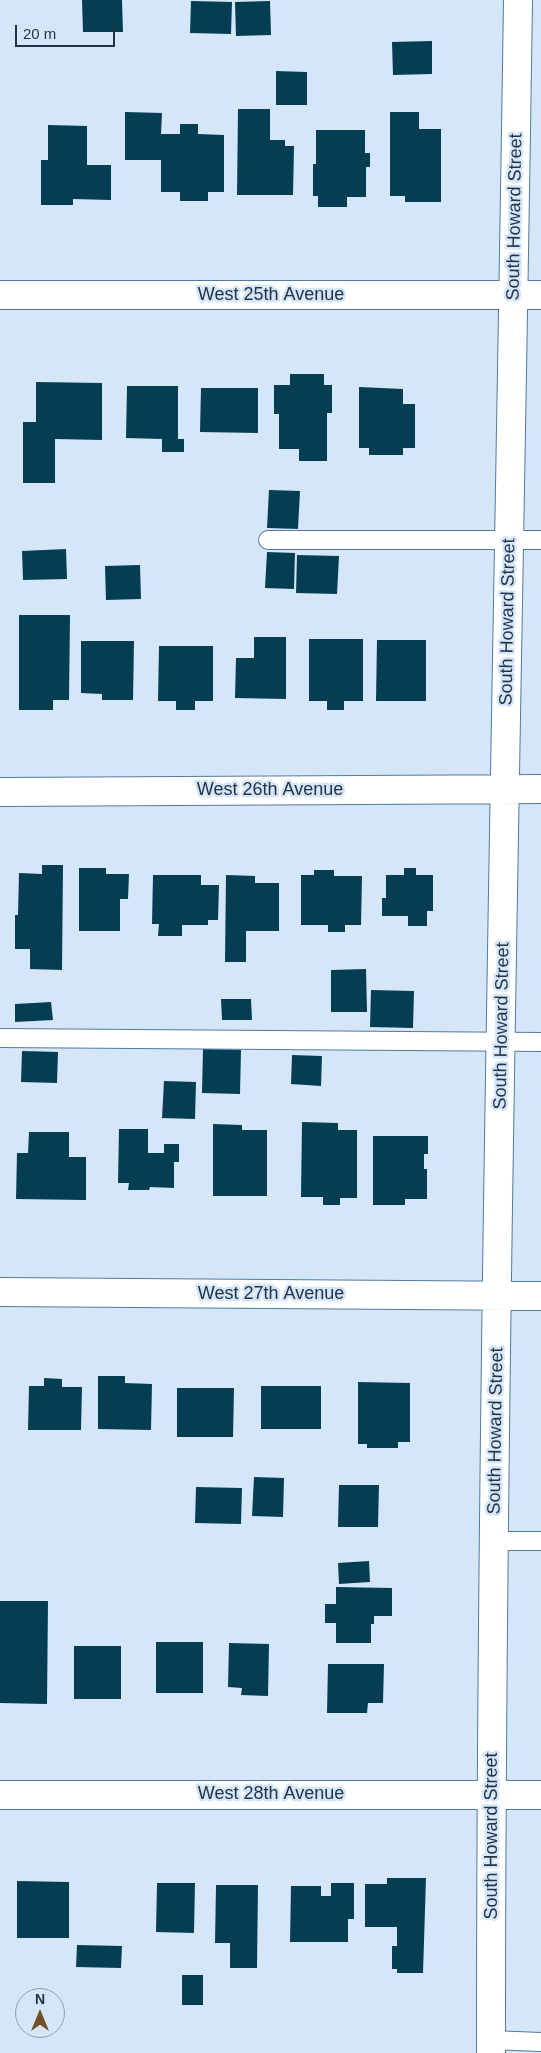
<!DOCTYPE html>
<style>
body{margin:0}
#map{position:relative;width:541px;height:2053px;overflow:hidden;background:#d5e6f8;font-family:Helvetica,sans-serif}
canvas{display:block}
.north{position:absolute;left:15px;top:1988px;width:50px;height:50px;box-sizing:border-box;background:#d5e6f8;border:1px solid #8e9fb0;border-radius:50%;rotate:0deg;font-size:14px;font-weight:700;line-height:20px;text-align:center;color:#233445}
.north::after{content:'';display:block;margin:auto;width:18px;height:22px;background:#714f27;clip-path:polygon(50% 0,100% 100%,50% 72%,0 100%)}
.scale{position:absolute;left:15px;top:25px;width:100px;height:22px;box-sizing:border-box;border:2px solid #233445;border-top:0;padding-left:6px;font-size:15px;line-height:18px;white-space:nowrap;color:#233445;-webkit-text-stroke:4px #d5e6f8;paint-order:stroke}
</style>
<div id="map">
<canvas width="541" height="2053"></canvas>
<div class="north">N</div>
<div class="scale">20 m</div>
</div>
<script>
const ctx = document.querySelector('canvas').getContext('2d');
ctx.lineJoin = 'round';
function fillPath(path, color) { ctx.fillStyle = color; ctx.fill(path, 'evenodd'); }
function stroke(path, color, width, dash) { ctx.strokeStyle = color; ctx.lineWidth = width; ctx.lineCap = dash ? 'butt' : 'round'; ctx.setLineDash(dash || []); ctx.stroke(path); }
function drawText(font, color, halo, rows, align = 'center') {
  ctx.font = font + ' Helvetica,sans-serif'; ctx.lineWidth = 5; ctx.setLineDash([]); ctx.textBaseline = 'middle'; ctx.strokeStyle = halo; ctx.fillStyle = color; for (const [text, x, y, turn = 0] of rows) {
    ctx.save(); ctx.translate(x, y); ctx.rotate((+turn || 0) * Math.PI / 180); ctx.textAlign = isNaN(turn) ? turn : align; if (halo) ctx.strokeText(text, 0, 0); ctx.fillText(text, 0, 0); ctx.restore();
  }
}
const building = new Path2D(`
 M82 0H122L123 32H83Z
 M191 1 232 2 231 34 190 33Z
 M270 1 271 35 236 36 235 2Z
 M432 41V74L393 75 392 42Z
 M276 71 307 72V105H276Z
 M238 109H270V140H285V146H294L293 195H237Z
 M125 112 162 113 161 134H180V124H198V134L224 135V192H208V201H180V192H161V160H125Z
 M390 112H419V129H441V202H405V196H390Z
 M48 125 87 126V165H111V200L73 199V205H41V160H48Z
 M316 130H365V153H370V167H366V197H347V207H318V196H313V164H316Z
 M290 374H324V385H332V413H327V461H299V449H279V414H274V385H290Z
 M36 382 102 383V440L55 439V483H23V422H36Z
 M127 386H178V439H184V452H162V439L126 438Z
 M359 387 403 389V404H415V448H403V455H369V448H359Z
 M201 388H258V433L200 432Z
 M269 490 300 491 298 529 267 528Z
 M66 549 67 579 23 580 22 551Z
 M267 552 295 553 294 589 265 588Z
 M297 555 339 556 337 594 296 593Z
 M140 565 141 599 106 600 105 566Z
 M19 615H70L69 700H53V710H19Z
 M254 637H286V699L235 698 236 658H254Z
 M309 639H363V701H344V710H327V701H309Z
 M377 640H426V701H376Z
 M81 641H134L133 700H102V694L81 693Z
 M159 646H213V701H195V710H176V701H158Z
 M42 865H63L62 970 30 969V949H15V915H18L19 873 42 874Z
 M79 868H106V874H129L128 899H120V931H79Z
 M404 868H416V875H433V911H427V926H408V916H382V898H386V875H404Z
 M314 870H334V876H362L361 925H345V932H328V925H301V875H314Z
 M153 875H201V885H219L218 920H208V925H182V936H158L159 924H152Z
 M226 875 255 876V883H279V931H246V962H225Z
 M366 969 367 1012H331V970Z
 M371 990 414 991 413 1028 370 1027Z
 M221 999H251L252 1020H222Z
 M51 1002 53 1020 15 1022V1004Z
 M203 1049 241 1050 240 1094 202 1093Z
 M22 1051 58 1052 57 1083 21 1082Z
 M292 1055 322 1056 321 1086 291 1084Z
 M164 1081 196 1082 195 1119 162 1118Z
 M302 1122 338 1123V1130H357V1198H340V1205H323V1197H301Z
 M213 1124 242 1125V1130H267V1196H213Z
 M119 1129H148V1153H164V1144H179V1162H174V1188L150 1187 149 1190H128L129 1183H118Z
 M29 1132H69V1157H86V1200L16 1199 17 1153H28Z
 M373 1136H428V1154H424V1169H427V1199H405V1205H373Z
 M98 1376H125V1383L152 1384 151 1430 98 1429Z
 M44 1378 62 1379V1387H82L81 1430H28L29 1386H44Z
 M358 1382 410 1383V1442H398V1448H367V1444H358Z
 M261 1386H321V1429H261Z
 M177 1388H234L233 1437H177Z
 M254 1477 284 1478 283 1517 252 1516Z
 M339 1485H379L378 1527H338Z
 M196 1487 242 1488 241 1524 195 1523Z
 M369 1561 370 1582 339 1584 338 1563Z
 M336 1587 392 1588V1616H374V1624H371V1643H336V1623H325V1604H336Z
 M0 1601H48L47 1704 0 1703Z
 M156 1642H203V1693H156Z
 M229 1643 269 1644 268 1696 241 1695 242 1688 228 1687Z
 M74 1646H121V1699H74Z
 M328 1664H384L383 1703H368L367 1713H327Z
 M387 1878H426L423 1973H397V1969H392V1946H397V1927H365V1884H387Z
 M17 1881 69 1882V1938H17Z
 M157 1883H195L194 1933 156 1932Z
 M331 1883H354V1919H348V1942H290L291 1886H321V1896H331Z
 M216 1885H258L257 1968H230V1943H215Z
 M77 1945 122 1946 121 1968 76 1967Z
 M182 1975H203V2005H182Z`);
const lane = new Path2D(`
 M268 540H541
 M0 1038 541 1042
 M495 1541H541
 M491 2040 541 2042`);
const street = new Path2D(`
 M0 295H541
 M0 792 541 789
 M0 1292 541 1296
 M0 1795H541
 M491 2053C491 1369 508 684 518 0`);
const streetNames = [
 ["South Howard Street",515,217,-89],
 ["West 25th Avenue",271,295],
 ["South Howard Street",508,622,-89],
 ["West 26th Avenue",270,790],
 ["South Howard Street",502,1026,-89],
 ["West 27th Avenue",271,1294],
 ["South Howard Street",496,1431,-89],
 ["West 28th Avenue",271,1794],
 ["South Howard Street",492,1836,-90]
];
fillPath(building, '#053e53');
stroke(lane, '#527aa1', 20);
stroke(street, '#527aa1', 30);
stroke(lane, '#fff', 18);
stroke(street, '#fff', 28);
drawText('18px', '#233445', '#d5e6f8', streetNames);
</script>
